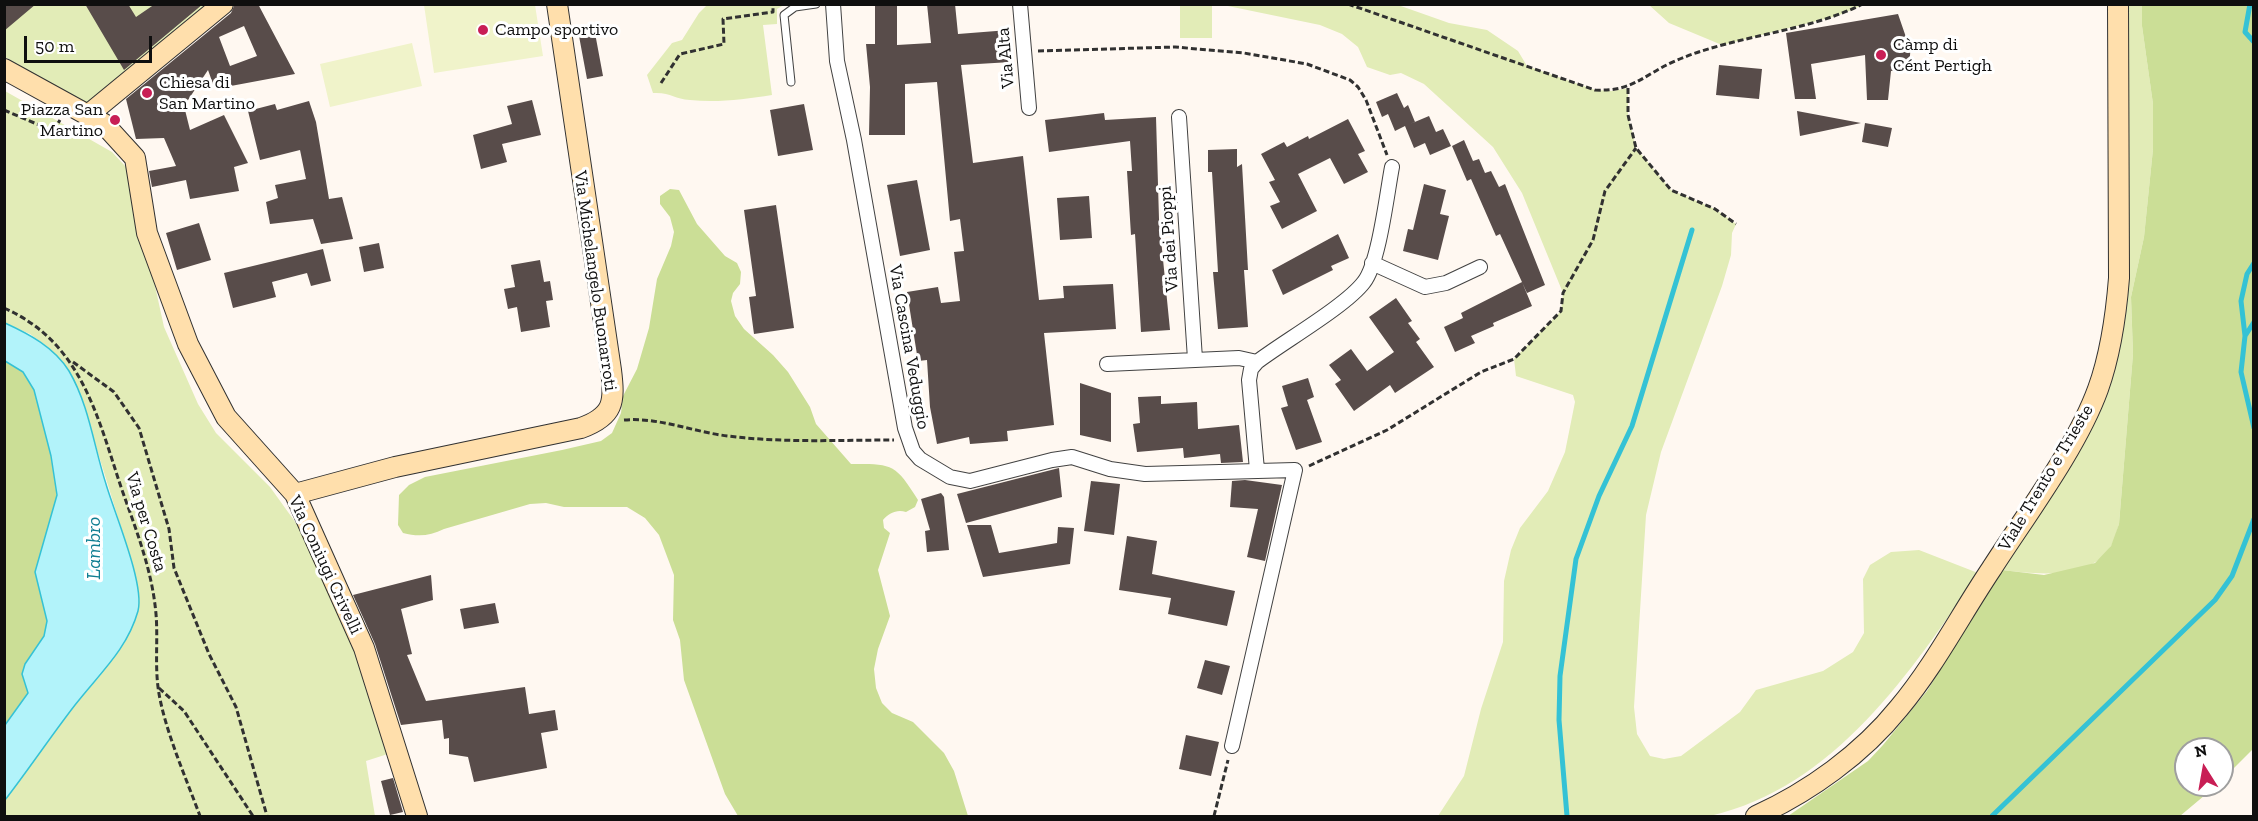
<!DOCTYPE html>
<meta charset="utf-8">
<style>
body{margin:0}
#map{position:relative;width:2258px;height:821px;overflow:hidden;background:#fff8f1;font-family:"Zilla Slab",serif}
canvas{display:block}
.frame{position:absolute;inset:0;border:6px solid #0f0f0f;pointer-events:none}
.north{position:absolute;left:2174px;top:737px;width:60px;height:60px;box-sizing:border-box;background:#fff;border:2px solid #9f9f9f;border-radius:50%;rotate:349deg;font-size:16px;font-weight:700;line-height:24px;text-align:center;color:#0f0f0f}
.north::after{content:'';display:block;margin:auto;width:21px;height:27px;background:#c81e55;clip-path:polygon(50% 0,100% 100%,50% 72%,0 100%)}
.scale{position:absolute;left:24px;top:36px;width:128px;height:27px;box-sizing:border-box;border:3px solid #0f0f0f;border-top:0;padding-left:8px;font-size:18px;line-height:21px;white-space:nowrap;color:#0f0f0f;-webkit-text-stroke:4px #fff;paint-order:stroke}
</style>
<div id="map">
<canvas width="2258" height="821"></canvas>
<div class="frame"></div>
<div class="north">N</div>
<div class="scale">50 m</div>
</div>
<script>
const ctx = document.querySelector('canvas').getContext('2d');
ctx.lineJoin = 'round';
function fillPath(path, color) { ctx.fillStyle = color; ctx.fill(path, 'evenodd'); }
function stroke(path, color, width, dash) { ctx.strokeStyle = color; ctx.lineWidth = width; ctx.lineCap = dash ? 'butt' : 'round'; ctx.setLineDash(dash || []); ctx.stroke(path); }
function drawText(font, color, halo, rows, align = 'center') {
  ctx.font = font + ' "Zilla Slab",serif'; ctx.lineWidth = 6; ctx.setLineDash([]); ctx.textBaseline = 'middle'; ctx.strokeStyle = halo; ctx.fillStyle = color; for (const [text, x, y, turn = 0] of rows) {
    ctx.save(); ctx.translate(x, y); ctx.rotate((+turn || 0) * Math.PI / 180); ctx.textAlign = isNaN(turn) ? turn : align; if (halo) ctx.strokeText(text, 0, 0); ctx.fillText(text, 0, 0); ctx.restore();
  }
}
const green = new Path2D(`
 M708 4 784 5 777 9V24L763 25 772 95C745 99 718 103 690 100 674 99 671 92 653 93L647 75 672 43 682 40 699 13Z
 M1727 4 1730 6 1863 5 1837 16 1722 45 1669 23 1649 5Z
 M5 5H214L86 105 5 57Z
 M1180 5H1212V38H1180Z
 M1223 5H1398L1449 23 1487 30 1518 51 1527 66 1595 90 1613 91 1628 88V115L1636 148 1671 190 1715 209 1736 224 1732 233 1731 255 1722 286 1661 452 1646 515 1634 707 1637 734 1650 756 1664 759 1681 756 1740 712 1756 690 1823 671 1853 652 1864 633 1863 579 1870 565 1891 552 1919 550 1978 573C1911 672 1835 787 1710 816H1438L1464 776 1481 709 1503 642 1504 581 1511 550 1520 528 1548 491 1565 452 1575 402 1573 395 1516 376 1514 359 1561 311 1563 293 1522 193 1493 147 1424 84 1401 73 1390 75 1367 67 1358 47 1342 34 1320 25Z
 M2127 5H2142V26L2153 104V149L2144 237 2131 297 2133 354 2119 524C2117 530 2115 540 2111 546 2091 581 2036 574 2002 570L2102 399Z
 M5 91 112 152 126 167 131 176 164 327 198 404 216 433 270 487 306 537 331 589 397 751 366 761 375 816H5V800L77 702 100 676 138 611 132 568 124 537 90 427 69 372 48 347 30 334 5 323Z`);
const forest = new Path2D(`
 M2142 5H2253V749L2222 780V749H2186V785H2217L2180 816H1788L1868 761 1883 745 1927 691 2002 570 2044 575 2095 563 2111 546 2119 524 2133 354 2131 297 2144 237 2153 149V104L2142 26Z
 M670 189 679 190 697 224 725 256 737 263 741 272 740 284 733 293 731 301 735 316 744 329 773 355 788 372 810 407 816 424 851 464C892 464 895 463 918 500L915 507 906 512C897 509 889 513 883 520L884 528 890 533 878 570 890 616 878 649 874 669 876 688 882 703 892 713 913 722 944 753 954 771 968 816H738L725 794 684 680 680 640 673 620 674 575 659 535 645 518 627 507H564L546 503 530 504 444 529C430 536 418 537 403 533L398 525 399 495 409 485 425 477 562 450 601 441 612 433 621 413 623 396 637 369 649 328 657 279 671 246 674 232 670 217 660 204V196Z
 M5 361 23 372 34 390 51 456 57 496 35 572 47 621 44 636 25 664 22 674 28 693 5 725Z`);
const pitch = new Path2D(`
 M424 5H535L543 56 434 73Z
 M412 43 422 86 330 107 320 64Z`);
const water = new Path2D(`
 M5 323C29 334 54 347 69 371 89 405 94 447 106 484 114 512 145 584 138 611 127 650 99 674 75 705 51 736 29 769 5 800V725L28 693 22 674 25 664 44 636 47 621 35 572 57 495 51 456 34 390 23 372 5 361Z`);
const stream = new Path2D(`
 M2250 4 2245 32 2254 42
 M2254 263 2247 274 2241 301 2245 336 2241 372 2254 428
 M2245 336 2254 322
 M1567 816 1559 720 1560 676 1576 559 1599 496 1632 426 1692 230
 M1992 816 2215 600 2232 576 2254 519`);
const building = new Path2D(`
 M4 4H36L4 31Z
 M85 4H128L136 17 155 4H203L124 70Z
 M235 4H258L295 74 220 88 219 82 213 84 208 70 184 106 190 130 224 115 248 163 234 167 239 191 190 199 186 180 152 187 149 171 176 166 164 138 136 139 126 99 231 13ZM244 26 257 56 230 66 219 37Z
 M875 4H897V45L931 43 927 4H955L958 34 1009 30 1011 62 961 65 973 163 1023 156 1039 300 1064 298 1063 286 1113 284 1116 329 1044 333 1054 425 1007 431 1008 441 970 444 969 437 937 444 930 407 927 360 918 361 907 292 938 287 941 303 960 301 954 252 964 251 960 219 950 221 937 82 905 84V135H869L870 87 866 44H875Z
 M1898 14 1908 43 1911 42 1909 69 1891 71 1888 100H1867L1865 55 1811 64 1816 99H1795L1786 33Z
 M595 33 603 76 587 79 579 36Z
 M1719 65 1762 69 1759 99 1716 95Z
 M1397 93 1404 108 1408 105 1415 122 1410 124 1429 116 1436 132 1443 129 1451 146 1430 155 1425 143 1414 148 1405 126 1395 131 1388 114 1382 117 1376 102Z
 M532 100 541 135 502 144 507 162 481 169 473 135 512 124 507 106Z
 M309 101 316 122 329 199 342 197 353 239 321 244 313 219 270 224 266 202 278 198 275 185 306 179 300 150 260 160 248 111 275 104 277 110Z
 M804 104 813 150 778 156 770 110Z
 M1797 111 1861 123 1800 136Z
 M1104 113 1105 120 1156 117 1159 219 1170 330 1141 332 1135 234 1131 235 1127 171H1132L1130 141 1049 152 1045 120Z
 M1348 119 1365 151 1358 154 1368 172 1344 184 1330 158 1298 174 1317 211 1282 229 1270 206 1280 202 1269 182 1275 180 1261 154 1284 142 1287 147 1308 136 1309 139Z
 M1865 123 1892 128 1888 147 1862 142Z
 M1464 140 1473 161 1479 159 1485 173 1491 171 1499 187 1505 184 1545 285 1527 293 1500 234 1496 236 1471 179 1467 181 1452 146Z
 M1237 149V167L1242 164 1248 270H1244L1248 327 1218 329 1213 272H1218L1212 172H1208V150Z
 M917 180 930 250 900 256 887 185Z
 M1424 184 1446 190 1440 214 1449 216 1438 260 1403 251 1408 229 1413 230Z
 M1089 196 1092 238 1060 240 1057 198Z
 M776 205 794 328 754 334 749 297 756 296 744 210Z
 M199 223 211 260 177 270 166 233Z
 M1338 234 1349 258 1331 266 1333 270 1283 295 1272 270Z
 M379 243 384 268 364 272 359 247Z
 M323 249 331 281 311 286 307 273 272 282 276 297 233 308 224 273Z
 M540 260 544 282 550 281 553 300 546 301 550 327 521 332 517 307 508 309 504 289 515 287 511 265Z
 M1522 282 1532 306 1493 323 1494 326 1471 336 1475 343 1455 352 1444 327 1463 318 1461 313Z
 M1396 298 1412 321 1408 323 1420 339 1416 342 1434 367 1395 393 1390 385 1354 411 1335 384 1341 380 1329 365 1351 349 1367 371 1394 352 1369 317Z
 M1308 378 1314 397 1307 400 1322 442 1296 450 1281 408 1288 406 1282 386Z
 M1080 383 1111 393V442L1080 435Z
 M1161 396V404L1197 402 1198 429 1239 425 1243 462 1221 463 1220 454 1184 458 1183 448 1137 452 1133 424 1140 423 1138 397Z
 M1059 468 1062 497 966 523 957 494Z
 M1245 480 1282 485 1265 561 1247 557 1258 509 1230 507 1232 481Z
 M1091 481 1120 484 1114 535 1084 531Z
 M941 493 944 497 949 550 927 552 925 531 930 530 921 499Z
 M967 525H991L999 553 1057 543 1058 527 1074 528 1070 564 983 577Z
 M1127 536 1157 541 1152 574 1235 591 1227 626 1168 614 1171 598 1119 590Z
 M431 575 433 600 401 609 412 654 407 655 426 701 525 687 529 714 555 710 558 730 541 733 547 768 474 782 468 757 449 754V738L444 739 442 720 401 725 375 644 353 595Z
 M495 603 499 623 464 629 460 609Z
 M1205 660 1230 666 1222 695 1197 688Z
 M1186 735 1219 742 1211 776 1179 769Z
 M393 778 403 812 390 815 381 781Z`);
const path = new Path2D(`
 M1348 4 1595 90C1633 92 1643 75 1675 61 1735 35 1804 33 1863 4
 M1038 51 1175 47 1244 53 1307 64 1350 80 1358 87 1366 100 1387 155
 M661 83 680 54 724 44 723 19 773 12V4
 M1628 88V115L1636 148 1671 190 1715 209 1736 224
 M4 110 53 131 60 120
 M4 308C81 342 97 415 121 487 136 530 152 569 156 614 158 638 155 663 158 687 163 726 186 778 200 816
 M73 362 114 392 139 428 169 529 174 568 209 654 236 707 267 816
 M624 420C659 417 693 432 728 436 783 443 839 440 894 440
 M1309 466 1387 430 1481 372 1514 359 1561 311 1563 293 1593 240 1605 191 1636 148
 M159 688 184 711 253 816
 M1214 816 1228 760`);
const lane = new Path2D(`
 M791 82 784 15 795 7 816 4`);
const street = new Path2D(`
 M833 4 837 61 854 140 905 428 913 451 920 459 950 477 970 481 1052 460 1072 457 1110 469 1145 474 1295 470 1232 746
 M1020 4 1029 108
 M1179 117 1195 359
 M1372 263 1425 287 1446 283 1480 267
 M1257 362 1251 369 1249 380 1257 470
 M1107 364 1239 358 1257 362C1283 342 1346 306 1364 282 1379 263 1387 193 1392 167`);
const secondary = new Path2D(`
 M4 69 104 124 135 158 147 233 188 344 226 417 295 494 364 648 417 816
 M88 115 223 4
 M295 494 395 467 581 428C614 416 615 402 611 370L557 4
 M1756 816C1809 792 1862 754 1899 708 1935 665 1961 614 1992 568 2026 515 2077 447 2098 389 2111 353 2116 316 2119 278L2118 4`);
const markers = [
 [483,30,6,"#c81e55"],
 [1881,55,6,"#c81e55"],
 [147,93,6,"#c81e55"],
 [115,120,6,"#c81e55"]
];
const poiNames = [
 ["Campo sportivo",495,30],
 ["Càmp di",1893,45],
 ["Cént Pertigh",1893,66],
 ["Chiesa di",159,83],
 ["San Martino",159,104],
 ["Piazza San",103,110,"right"],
 ["Martino",103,131,"right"]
];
const streetNames = [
 ["Via Alta",1006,58,-95],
 ["Via dei Pioppi",1169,239,-94],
 ["Via Michelangelo Buonarroti",595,281,82],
 ["Via Cascina Veduggio",909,347,80],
 ["Viale Trento e Trieste",2046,478,-59],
 ["Via per Costa",146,522,73],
 ["Via Coniugi Crivelli",325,565,65]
];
const waterNames = [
 ["Lambro",94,548,-90]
];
fillPath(green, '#e2ecb7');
fillPath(forest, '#cbde96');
fillPath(pitch, '#f0f3ca');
fillPath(water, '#b2f3fa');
stroke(water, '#34c2d5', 1.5);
stroke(stream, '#34c2d5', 5);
fillPath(building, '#584c4a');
stroke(lane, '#424242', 9);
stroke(street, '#424242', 16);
stroke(secondary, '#313131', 22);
stroke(path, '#313131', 3, [6, 3]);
stroke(lane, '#fff', 7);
stroke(street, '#fff', 14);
stroke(secondary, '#ffdfac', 20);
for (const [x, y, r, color] of markers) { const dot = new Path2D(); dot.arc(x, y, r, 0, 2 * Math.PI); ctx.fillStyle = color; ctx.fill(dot); stroke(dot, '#fff', 2); }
drawText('18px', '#0f0f0f', '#fff', poiNames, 'left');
drawText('18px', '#0f0f0f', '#fff', streetNames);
drawText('italic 20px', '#0f7e92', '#fff', waterNames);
</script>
